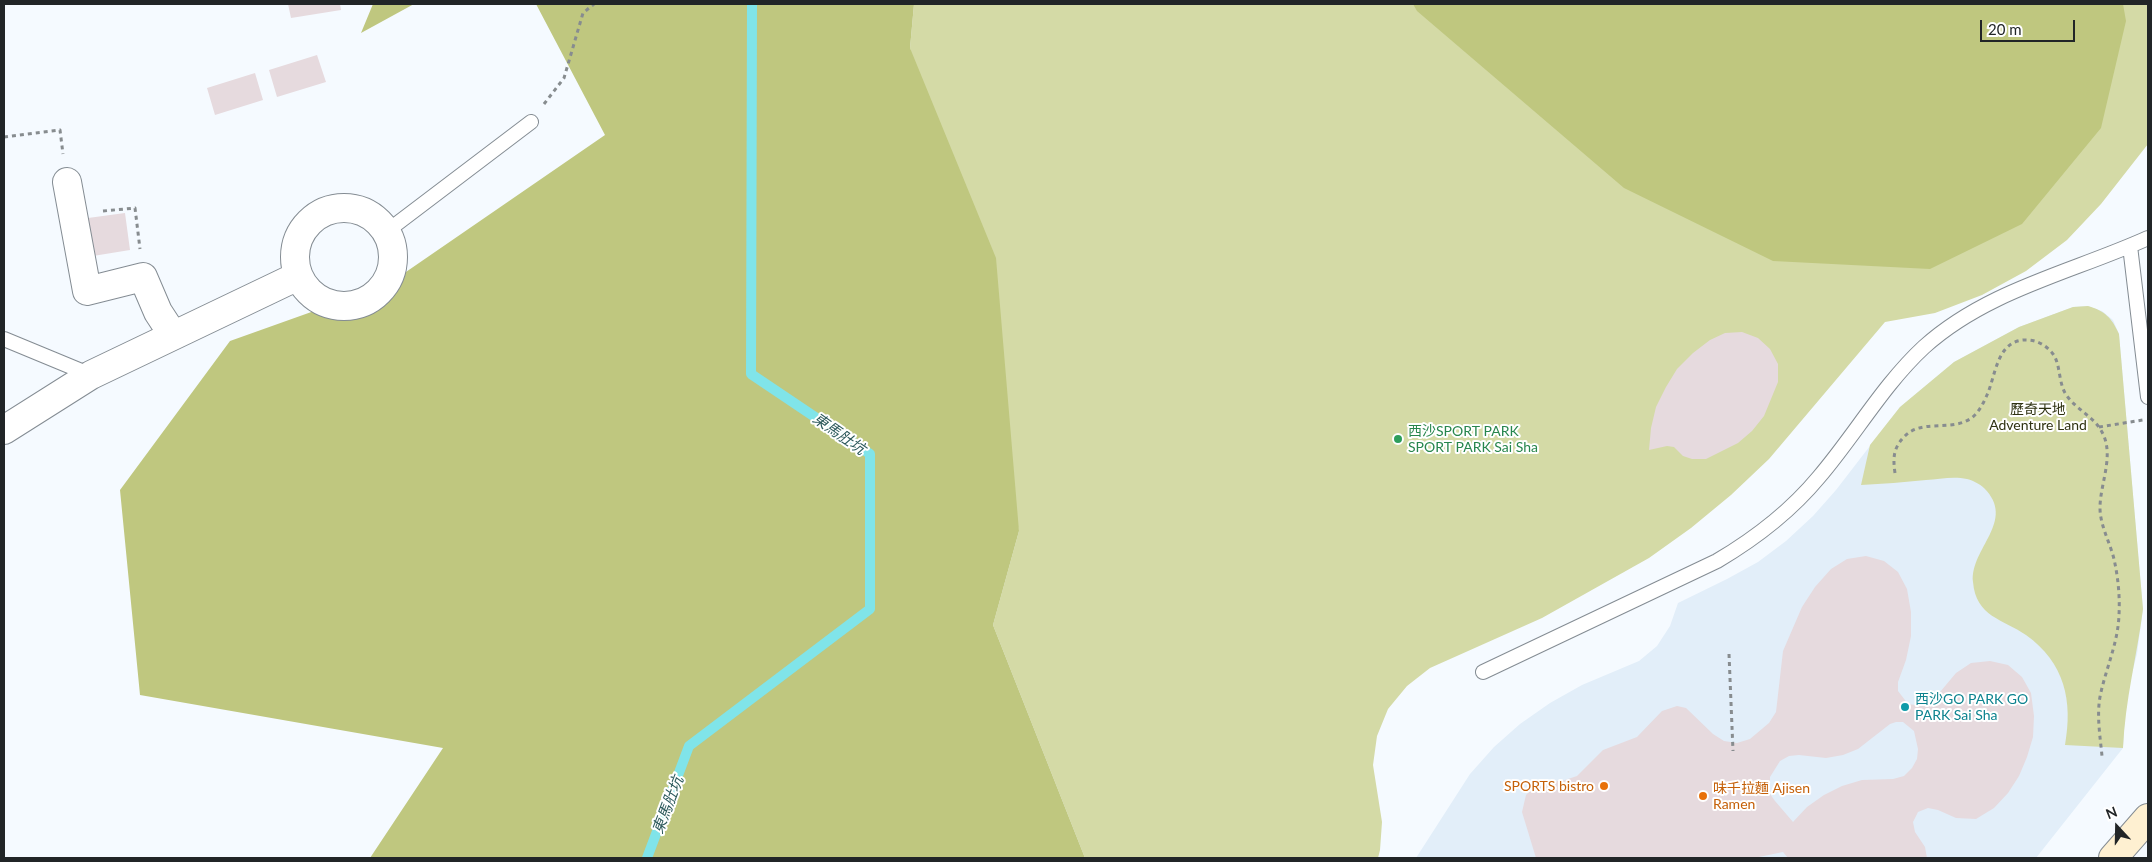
<!DOCTYPE html>
<meta charset="utf-8">
<style>
body{margin:0}
#map{position:relative;width:2152px;height:862px;overflow:hidden;background:#f5faff;font-family:Lato,sans-serif}
canvas{display:block}
.frame{position:absolute;inset:0;border:5px solid #212527;pointer-events:none}
.north{position:absolute;left:2092px;top:802px;width:50px;height:50px;-webkit-text-stroke:4px #fff;paint-order:stroke;rotate:339deg;font-size:14px;font-weight:700;line-height:20px;text-align:center;color:#212527}
.north::after{content:'';display:block;margin:auto;width:18px;height:22px;background:#212527;clip-path:polygon(50% 0,100% 100%,50% 72%,0 100%)}
.scale{position:absolute;left:1980px;top:20px;width:95px;height:22px;box-sizing:border-box;border:2px solid #212527;border-top:0;padding-left:6px;font-size:15px;line-height:18px;white-space:nowrap;color:#212527;-webkit-text-stroke:4px #fff;paint-order:stroke}
</style>
<div id="map">
<canvas width="2152" height="862"></canvas>
<div class="frame"></div>
<div class="north">N</div>
<div class="scale">20 m</div>
</div>
<script>
const ctx = document.querySelector('canvas').getContext('2d');
ctx.lineJoin = 'round';
function fillPath(path, color) { ctx.fillStyle = color; ctx.fill(path, 'evenodd'); }
function stroke(path, color, width, dash) { ctx.strokeStyle = color; ctx.lineWidth = width; ctx.lineCap = dash ? 'butt' : 'round'; ctx.setLineDash(dash || []); ctx.stroke(path); }
function drawText(font, color, halo, rows, align = 'center') {
  ctx.font = font + ' Lato,"Noto Sans TC",sans-serif'; ctx.lineWidth = 4; ctx.setLineDash([]); ctx.textBaseline = 'middle'; ctx.strokeStyle = halo; ctx.fillStyle = color; for (const [text, x, y, turn = 0] of rows) {
    ctx.save(); ctx.translate(x, y); ctx.rotate((+turn || 0) * Math.PI / 180); ctx.textAlign = isNaN(turn) ? turn : align; if (halo) ctx.strokeText(text, 0, 0); ctx.fillText(text, 0, 0); ctx.restore();
  }
}
const built = new Path2D(`
 M2088 306 2102 311 2113 320 2119 334 2143 609 2137 654 2129 685 2125 716 2123 748 2036 858H1416L1470 774 1494 747 1520 724 1550 703 1582 685 1639 661 1657 646 1670 626 1678 603 1727 579 1758 562 1786 541 1813 516 1836 490 1900 407 1954 362 2019 327 2073 307Z`);
const green = new Path2D(`
 M914 4H2148V144L2101 204 2067 240 2026 271 1982 295 1935 313 1885 322 1769 459 1731 495 1691 528 1649 558 1542 618 1430 668 1407 686 1388 709 1377 736 1373 765 1382 822 1380 850 1378 858H1085L993 625 1019 531 910 48Z
 M2088 306C2105 311 2112 318 2119 334L2143 609C2137 656 2125 700 2123 748L2065 745C2073 701 2065 663 2026 635 2003 619 1976 617 1973 582 1970 548 2017 521 1984 488 1980 484 1972 480 1967 479 1954 476 1939 479 1926 480 1904 482 1883 484 1861 485L1870 445 1900 407 1954 362 2019 327 2073 307Z`);
const forest = new Path2D(`
 M373 4H414L361 33Z
 M536 4H914L910 48 996 258 1019 531 993 625 1085 858H370L443 748 140 695 120 490 230 341 387 285 605 135Z
 M1413 4H2123L2126 21 2101 128 2022 224 1930 269 1773 261 1624 188 1417 11Z`);
const stream = new Path2D(`
 M647 858 689 746 870 609V454L751 374 752 4`);
const building = new Path2D(`
 M288 4H340L341 10 291 18Z
 M317 55 326 82 277 97 269 70Z
 M255 73 263 100 215 115 207 88Z
 M125 213 130 250 93 256 88 218Z
 M1742 332 1758 338 1770 349 1778 364V382L1764 416 1752 431 1738 443 1706 459H1692L1683 456 1674 447 1667 446 1649 450 1651 428 1656 407 1666 387 1677 369 1693 353 1710 340 1725 333Z
 M1866 556 1884 561 1898 572 1907 589 1911 612V636L1906 660 1898 682V691L1908 704 1923 706 1930 704 1956 673 1971 663 1990 661 2008 665 2022 677 2031 693 2034 716 2033 737 2027 757 2019 776 2008 793 1994 808 1976 819 1956 818 1938 810 1928 808 1918 812 1913 822 1915 832 1925 847 1927 858H1788L1783 852 1754 858H1536L1522 812 1526 795 1533 788 1542 783 1565 780 1577 776 1603 750 1637 737 1662 711 1677 706 1686 708 1713 734 1724 741 1737 743 1750 739 1769 723 1776 712 1783 651 1802 607 1815 587 1831 569 1847 559ZM1896 722H1903L1914 731 1918 749 1917 759 1912 768 1904 776 1893 779 1862 780 1842 786 1824 795 1807 807 1793 822 1775 801 1770 794V777L1780 761 1789 756 1799 755 1826 758 1843 755 1858 749 1890 724Z`);
const path = new Path2D(`
 M544 104 564 78 583 13 594 4
 M4 137 60 130 63 154
 M103 211 135 208 140 249
 M2099 427 2143 420
 M1895 473C1893 459 1893 449 1903 438 1920 418 1949 432 1970 419 1978 414 1983 404 1987 395 1996 375 1997 338 2028 340 2037 340 2047 346 2053 354 2061 365 2058 384 2067 396 2078 411 2095 417 2103 434 2114 457 2100 484 2100 508 2100 525 2110 543 2114 559 2118 577 2120 596 2119 615 2118 642 2107 666 2101 692 2096 713 2100 735 2102 756
 M1729 654 1733 751`);
const lane = new Path2D(`
 M386 232 531 122
 M2130 246 2148 397
 M4 339 91 375
 M1483 672 1717 561C1756 538 1790 512 1819 477 1855 435 1883 385 1924 347 1987 290 2073 272 2148 238`);
const street = new Path2D(`
 M67 182 87 291 143 277 158 312 173 335
 M295 257a49 49 0 1 1 98 0a49 49 0 1 1-98 0Z
 M4 430 91 375 298 276`);
const secondary = new Path2D(`
 M2113 858 2148 818`);
const markers = [
 [1398,439,5,"#2e9e5b"],
 [1905,707,5,"#0f9aa8"],
 [1604,786,5,"#e8710a"],
 [1703,796,5,"#e8710a"]
];
const parkNames = [
 ["歷奇天地",2038,409],
 ["Adventure Land",2038,425]
];
const leisureNames = [
 ["西沙SPORT PARK",1408,431],
 ["SPORT PARK Sai Sha",1408,447]
];
const cultureNames = [
 ["西沙GO PARK GO",1915,699],
 ["PARK Sai Sha",1915,715]
];
const foodNames = [
 ["SPORTS bistro",1594,786],
 ["味千拉麵 Ajisen",1713,788,"left"],
 ["Ramen",1713,804,"left"]
];
const waterNames = [
 ["東馬肚坑",839,434,35],
 ["東馬肚坑",668,805,-69]
];
fillPath(built, '#e2eef9');
fillPath(green, '#d4daa6');
fillPath(forest, '#bfc77f');
stroke(stream, '#80e4e9', 10);
fillPath(building, '#e6dade');
stroke(lane, '#848c93', 16);
stroke(street, '#848c93', 30);
stroke(secondary, '#848c93', 30);
stroke(path, '#878c8f', 3, [4, 4]);
stroke(lane, '#fff', 14);
stroke(street, '#fff', 28);
stroke(secondary, '#fef0d1', 28);
for (const [x, y, r, color] of markers) { const dot = new Path2D(); dot.arc(x, y, r, 0, 2 * Math.PI); ctx.fillStyle = color; ctx.fill(dot); stroke(dot, '#fff', 2); }
drawText('14px', '#2f3212', '#fff', parkNames);
drawText('14px', '#27864d', '#fff', leisureNames, 'left');
drawText('14px', '#0d838f', '#fff', cultureNames, 'left');
drawText('14px', '#c56008', '#fff', foodNames, 'right');
drawText('italic 15px', '#2c595b', '#fff', waterNames);
</script>
